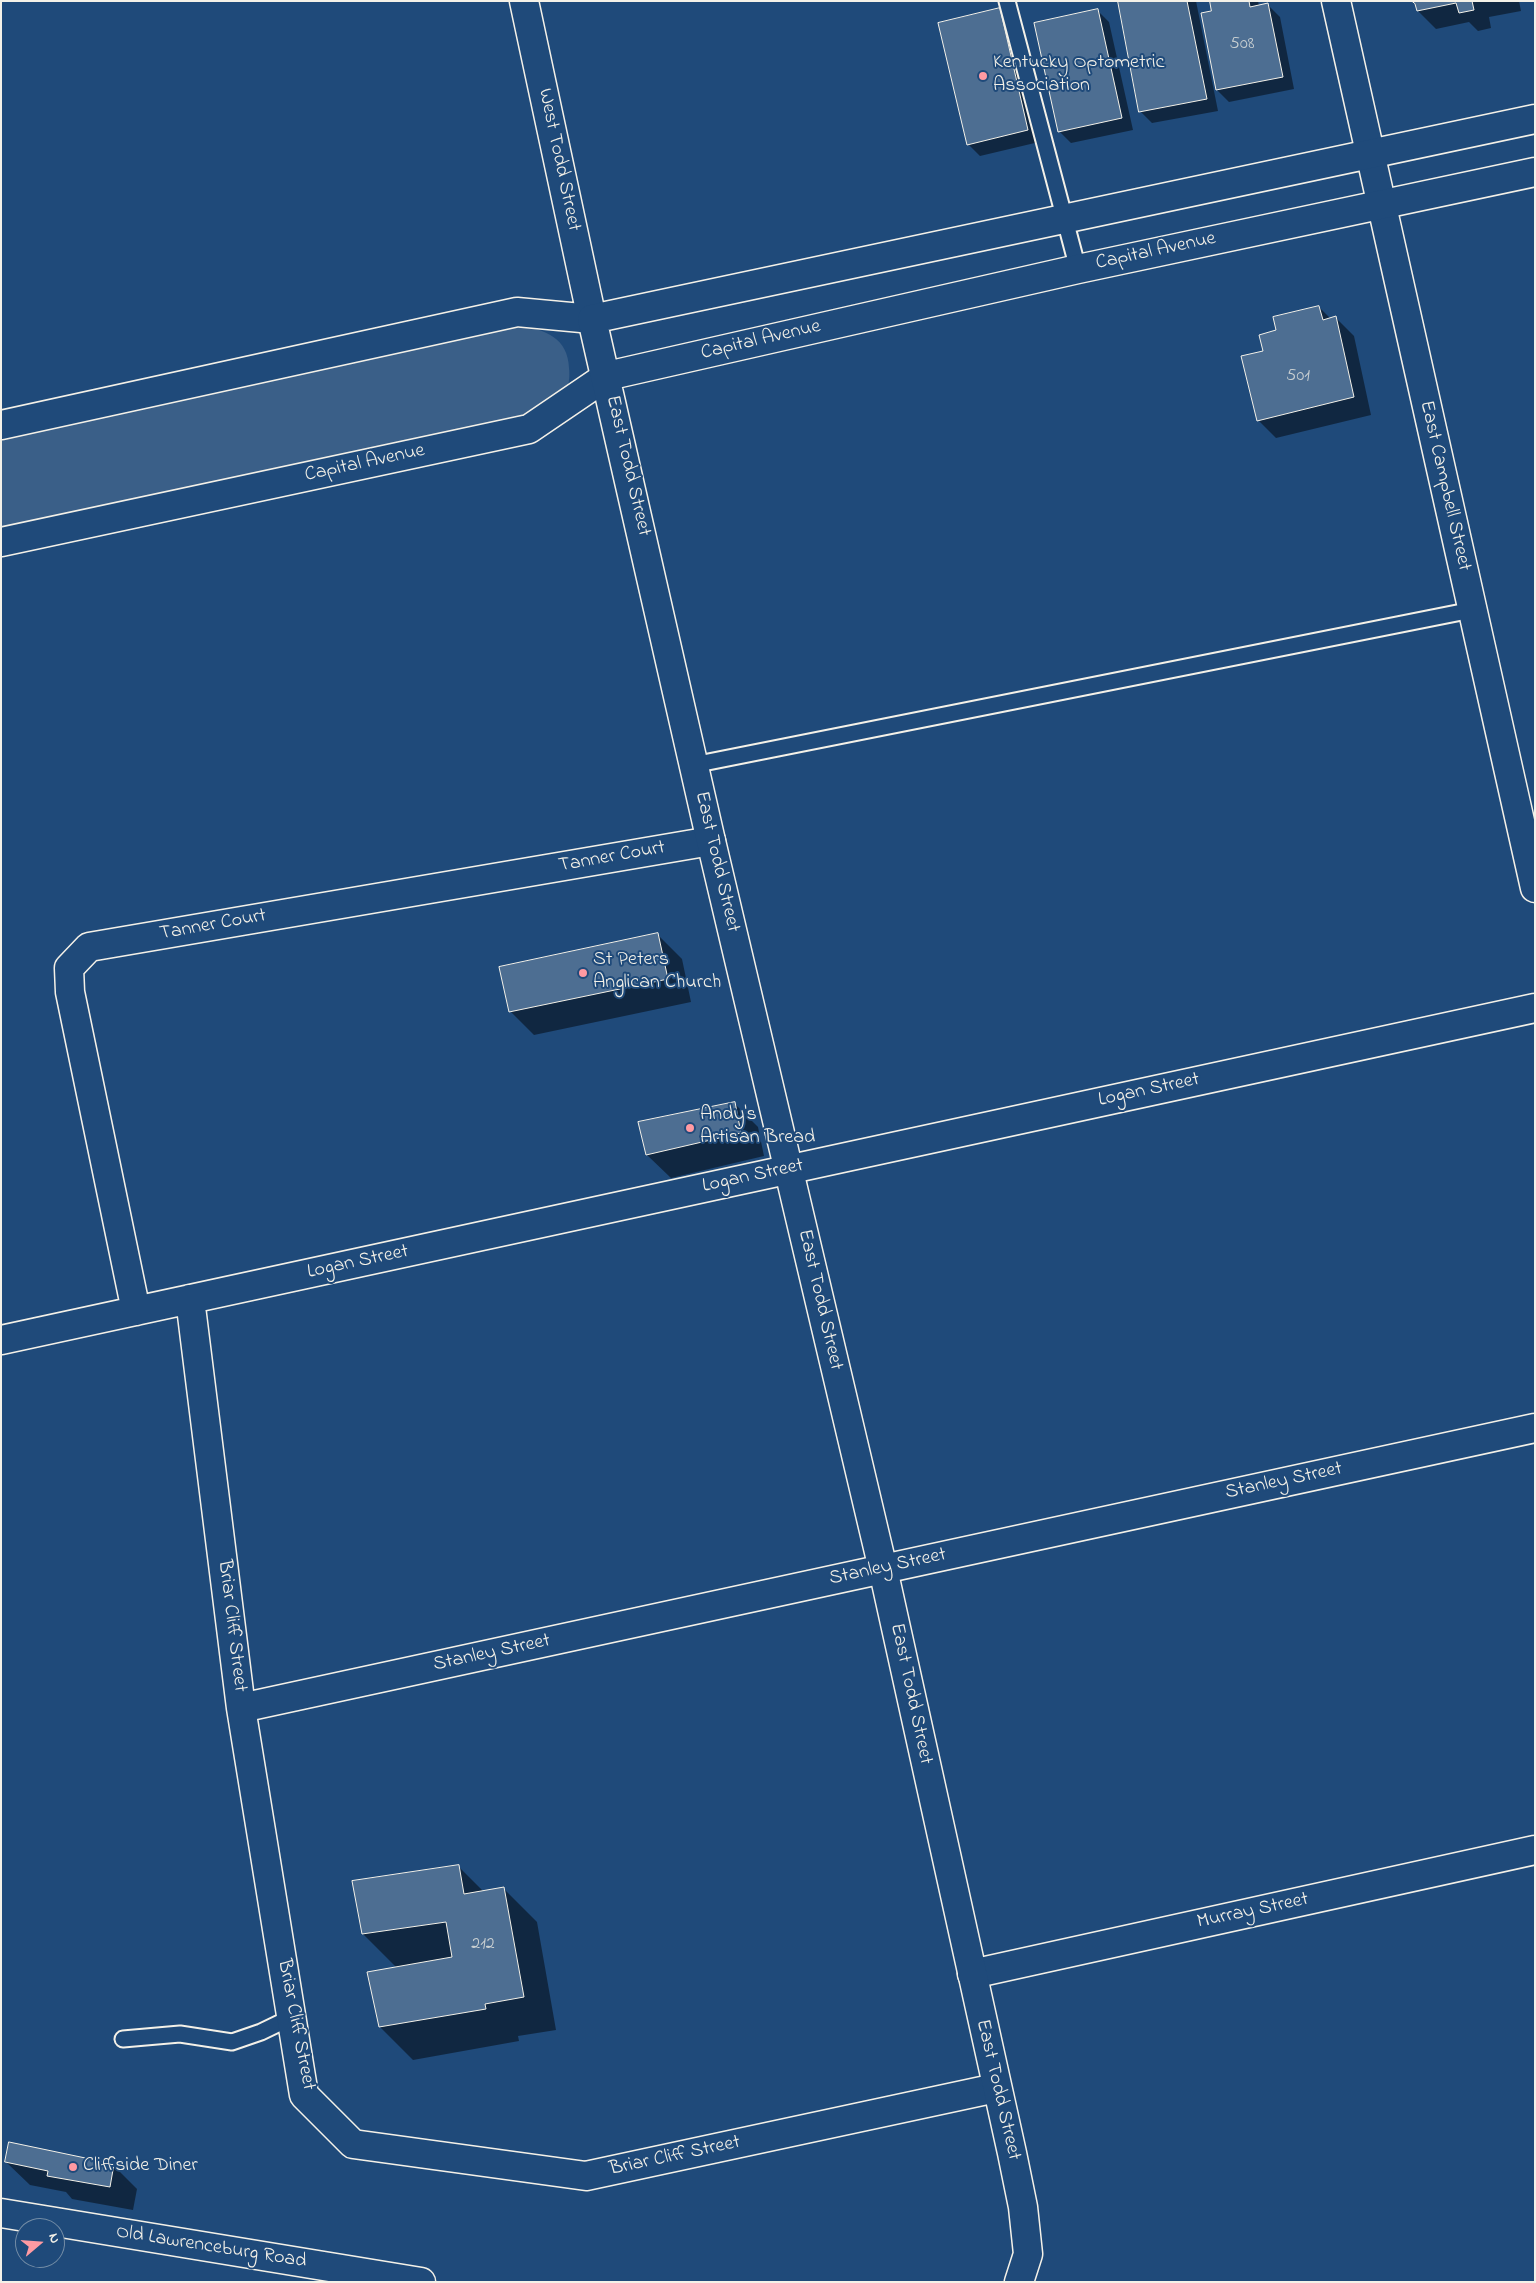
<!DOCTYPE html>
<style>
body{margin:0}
#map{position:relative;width:1536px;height:2283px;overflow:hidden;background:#1f4a7a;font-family:"Indie Flower",sans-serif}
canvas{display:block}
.frame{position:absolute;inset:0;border:2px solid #f4f1e8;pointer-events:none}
.north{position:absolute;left:15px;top:2218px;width:50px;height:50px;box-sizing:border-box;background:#1f4a7a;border:1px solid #748da6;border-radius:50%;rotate:72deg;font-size:14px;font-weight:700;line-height:20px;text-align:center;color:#f4f1e8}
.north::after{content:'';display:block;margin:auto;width:18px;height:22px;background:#ff9aa2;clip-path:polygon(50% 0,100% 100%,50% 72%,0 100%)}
</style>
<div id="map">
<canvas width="1536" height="2283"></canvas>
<div class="frame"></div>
<div class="north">N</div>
</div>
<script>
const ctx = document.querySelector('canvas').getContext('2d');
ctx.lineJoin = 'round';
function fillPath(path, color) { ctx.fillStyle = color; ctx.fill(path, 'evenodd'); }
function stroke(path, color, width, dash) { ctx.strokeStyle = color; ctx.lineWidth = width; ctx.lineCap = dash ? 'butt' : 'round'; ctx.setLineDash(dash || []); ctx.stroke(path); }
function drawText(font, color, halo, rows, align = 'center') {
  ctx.font = font + ' "Indie Flower",sans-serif'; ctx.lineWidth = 4; ctx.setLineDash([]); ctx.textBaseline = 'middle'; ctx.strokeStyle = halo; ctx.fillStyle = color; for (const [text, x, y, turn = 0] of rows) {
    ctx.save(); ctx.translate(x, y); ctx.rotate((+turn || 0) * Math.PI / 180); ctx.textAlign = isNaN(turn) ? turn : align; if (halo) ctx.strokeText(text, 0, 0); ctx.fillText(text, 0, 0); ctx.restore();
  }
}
const green = new Path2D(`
 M519 326C545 329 568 338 569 368 570 377 569 387 564 395 559 402 546 408 538 413L1 532V440Z`);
const shadow = new Path2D(`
 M1119 1H1196L1218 111 1152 123 1140 111Z
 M1211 1H1258L1259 6 1268 5 1280 17 1294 89 1229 102 1217 90Z
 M1413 1H1519L1521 11 1489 17 1491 28 1478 31 1469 22 1436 29 1418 11Z
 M999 9 1011 21 1039 142 980 156 968 144Z
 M1097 10 1109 22 1133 130 1071 143 1059 131Z
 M1319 307 1331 319 1336 318 1354 336 1371 415 1276 438 1258 420 1264 352 1278 331Z
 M658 935 682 959 691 1002 534 1035 510 1011Z
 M734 1103 758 1127 764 1156 671 1178 647 1155Z
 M458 1866 484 1892 504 1889 537 1922 556 2030 518 2036 519 2041 413 2060 380 2027 397 1968 363 1934Z
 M6 2162 113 2165 137 2189 133 2210 72 2199 66 2192 30 2185Z`);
const building = new Path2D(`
 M1118 1H1187L1207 99 1139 112Z
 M1210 1H1249L1250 7 1268 3 1283 77 1216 90 1201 13 1211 11Z
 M1412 1H1472L1474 10 1459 13 1456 3 1417 11 1415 4Z
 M1000 8 1028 130 967 145 938 23Z
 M1098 9 1122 118 1058 132 1034 23Z
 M1319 306 1323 320 1336 316 1354 397 1257 421 1241 356 1263 351 1259 335 1276 330 1273 317Z
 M658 933 668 979 509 1012 499 967Z
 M735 1102 741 1133 646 1155 638 1122Z
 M459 1865 464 1894 504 1887 524 1997 485 2004 486 2009 379 2027 367 1972 452 1957 446 1922 362 1934 352 1881Z
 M9 2142 114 2164 110 2187 47 2176 48 2171 5 2162Z`);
const lane = new Path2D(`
 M1007 1 1078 269
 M693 765 1472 610
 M123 2039 180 2034 232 2042 261 2032 292 2017`);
const street = new Path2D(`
 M1336 1 1535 888
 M1 425 517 312 592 319 524 1
 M1 542 529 429 607 376
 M190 1299 241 1708 304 2095 353 2144 586 2176 996 2088
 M136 1311 70 992 69 968 89 947 711 841
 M1 1340 1535 1008
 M241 1708 1535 1428
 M972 1974 1535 1850`);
const secondary = new Path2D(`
 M607 376 1078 269 1535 172
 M1 2213 421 2282
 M1019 2282 1028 2254 1023 2207 1012 2153 883 1569 711 841 592 319 1535 119`);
const markers = [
 [983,76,5,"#ff9aa2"],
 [583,973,5,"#ff9aa2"],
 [690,1128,5,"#ff9aa2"],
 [73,2167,5,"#ff9aa2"]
];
const numberNames = [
 ["508",1242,45],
 ["501",1298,377],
 ["212",483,1945]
];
const poiNames = [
 ["Kentucky Optometric",993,64],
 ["Association",993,87],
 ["St Peters",593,961],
 ["Anglican Church",593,984],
 ["Andy's",700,1116],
 ["Artisan Bread",700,1139],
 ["Cliffside Diner",83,2167]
];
const streetNames = [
 ["West Todd Street",558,160,78],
 ["Capital Avenue",1156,252,-12],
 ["Capital Avenue",761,341,-13],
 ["Capital Avenue",365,464,-12],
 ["East Todd Street",627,466,77],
 ["East Campbell Street",1444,486,77],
 ["Tanner Court",612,858,-10],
 ["East Todd Street",716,862,77],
 ["Tanner Court",213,926,-10],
 ["Logan Street",1149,1091,-12],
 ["Logan Street",753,1177,-12],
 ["Logan Street",358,1263,-12],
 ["East Todd Street",819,1300,77],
 ["Stanley Street",1284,1482,-12],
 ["Stanley Street",888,1568,-12],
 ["Briar Cliff Street",231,1626,83],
 ["Stanley Street",492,1654,-12],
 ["East Todd Street",910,1694,78],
 ["Murray Street",1253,1912,-12],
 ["Briar Cliff Street",295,2025,79],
 ["East Todd Street",997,2090,77],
 ["Briar Cliff Street",675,2157,-12],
 ["Old Lawrenceburg Road",211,2248,9]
];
fillPath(green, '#3a5f88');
fillPath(shadow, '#0007');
fillPath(building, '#4d6e92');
stroke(building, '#f4f1e8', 1);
stroke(lane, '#f4f1e8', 19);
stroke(street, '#f4f1e8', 31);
stroke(secondary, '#f4f1e8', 31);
stroke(lane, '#1f4a7a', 15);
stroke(street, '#1f4a7a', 28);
stroke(secondary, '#1f4a7a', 28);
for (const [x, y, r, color] of markers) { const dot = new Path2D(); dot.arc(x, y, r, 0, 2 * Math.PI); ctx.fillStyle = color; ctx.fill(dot); stroke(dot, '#1f4a7a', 2); }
drawText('18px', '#cad0d2', null, numberNames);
drawText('20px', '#f4f1e8', '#1f4a7a', poiNames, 'left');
drawText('20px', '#f4f1e8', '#1f4a7a', streetNames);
</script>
